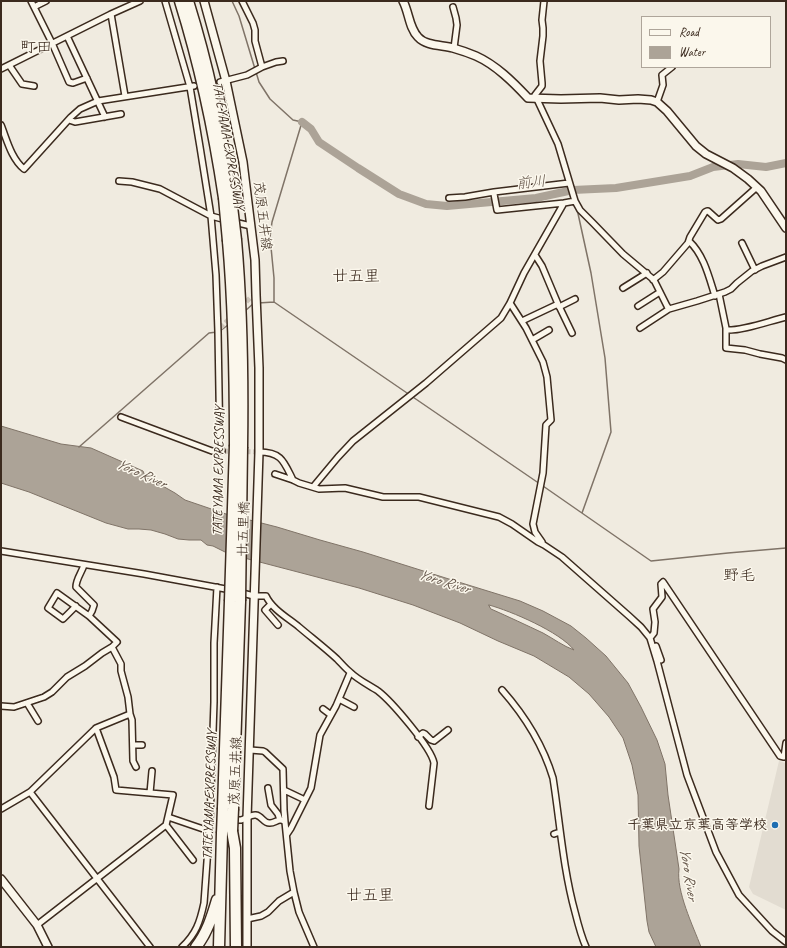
<!DOCTYPE html>
<meta charset="utf-8">
<style>
body{margin:0}
#map{position:relative;width:787px;height:948px;overflow:hidden;background:#f0ebe0;font-family:Caveat,sans-serif}
canvas{display:block}
.frame{position:absolute;inset:0;border:2px solid #3b2a1e;pointer-events:none}
.legend{position:absolute;left:641px;top:16px;width:130px;height:52px;box-sizing:border-box;background:#fbf7ec;border:1px solid #aea59a;margin:0;padding:5px 7px;list-style:none;font-size:12px;color:#3b2a1e}
.legend li{display:flex;align-items:center;gap:8px;height:20px}
.legend b{width:20px;border:1px solid #aea59a}
</style>
<div id="map">
<canvas width="787" height="948"></canvas>
<div class="frame"></div>
<ul class="legend">
<li><b style="height:5px;background:#fbf7ec"></b>Road</li>
<li><b style="height:11px;background:#aca397"></b>Water</li>
</ul>
</div>
<script>
const ctx = document.querySelector('canvas').getContext('2d');
ctx.lineJoin = 'round';
function fillPath(path, color) { ctx.fillStyle = color; ctx.fill(path, 'evenodd'); }
function stroke(path, color, width, dash) { ctx.strokeStyle = color; ctx.lineWidth = width; ctx.lineCap = dash ? 'butt' : 'round'; ctx.setLineDash(dash || []); ctx.stroke(path); }
function drawText(font, color, halo, rows, align = 'center') {
  ctx.font = font + ' Caveat,"Klee One",sans-serif'; ctx.lineWidth = 3; ctx.setLineDash([]); ctx.textBaseline = 'middle'; ctx.strokeStyle = halo; ctx.fillStyle = color; for (const [text, x, y, turn = 0] of rows) {
    ctx.save(); ctx.translate(x, y); ctx.rotate((+turn || 0) * Math.PI / 180); ctx.textAlign = isNaN(turn) ? turn : align; if (halo) ctx.strokeText(text, 0, 0); ctx.fillText(text, 0, 0); ctx.restore();
  }
}
const built = new Path2D(`
 M786 758V910L753 894 749 887 779 761 785 763Z`);
const water = new Path2D(`
 M1 426 61 444 91 448 143 471 145 476 175 493 185 500 226 514 277 527 320 540 363 552 452 580 520 601 543 611 571 626 586 638 606 656 628 683 641 707 657 740 665 764 668 795 679 869C676 891 693 926 701 947H656L649 932 647 921 639 846 638 795 632 765 623 738 609 717 589 694 569 677 534 656 498 641 460 623 413 605 359 588 229 554 213 546 207 545 201 540H189L178 539 165 534 151 530 139 529H128L106 523 29 492 1 483ZM489 605C511 611 560 632 574 650 563 646 554 639 543 633 526 625 509 617 491 609Z`);
const stream = new Path2D(`
 M232 1 239 16 255 69
 M256 72 259 82 270 99 293 120 302 122 272 222 270 237 274 278V302
 M577 209 591 273 605 358 611 432 582 513
 M258 303 274 302 540 484
 M245 311 254 303
 M220 331 228 325
 M79 447 209 333 217 332
 M543 486 651 561 728 553 786 548`);
const river = new Path2D(`
 M302 122 311 129 319 142 358 168 399 194 426 204 447 206 536 198 573 190 616 188 690 176 713 167 738 164 766 167 786 163`);
const minorTunnel = new Path2D(`
 M241 307 250 298
 M220 328 232 316
 M223 451 259 452`);
const minor = new Path2D(`
 M31 1 52 43 69 82 73 83 87 78
 M165 1 190 87 200 147 211 216 216 275 218 332 220 451
 M242 1 253 23 255 30V41L262 67
 M544 1 542 20 543 28V36L540 61 542 83V86L535 95 558 144 575 201 580 210 593 223 623 254 654 280 667 306 669 309
 M34 7 46 1
 M453 7 456 18 457 25 454 48
 M111 14 125 96
 M67 36 105 117
 M9 65 22 84 34 86
 M1 69 111 14 140 1
 M220 82 247 75 262 67 276 62 283 61
 M657 102 663 85 662 75 672 67
 M69 120 75 122 121 114
 M1 125C7 140 11 158 24 169L71 117 80 109 98 101 194 86
 M119 181 132 182 160 189 211 216 226 220
 M494 194 497 210 564 203
 M449 198 465 197 494 192 569 183
 M234 222 251 226
 M689 241C704 255 709 277 715 296
 M742 243 755 270
 M535 255 542 266 558 304 572 333
 M653 280 663 272 688 243 690 237 705 212 707 211H708L718 220 721 219 757 187
 M623 288 647 273
 M719 294 726 328V348L745 350 760 354 782 358 786 360
 M510 303 526 328 543 362 547 377 551 420 546 425 543 473 533 524 535 532 542 542
 M638 306 660 292
 M559 307 575 299
 M522 321 558 304
 M640 328 669 309 697 301 725 292 731 289 737 283 752 271 762 266 786 257
 M726 330C743 331 769 321 786 317
 M532 340 549 330
 M121 417 212 451H222
 M259 452C282 452 284 462 293 480
 M275 474 293 480 299 483 319 489 345 488 383 497H419L499 517 512 524 538 542 544 545 562 557 629 616 641 627 650 638 657 661 673 722 687 775 716 852 739 895 772 931 786 942
 M313 487 338 457 353 441 426 383 501 318 510 303 524 273 564 203 575 201
 M1 551 144 574 231 590
 M84 565C82 572 76 579 76 587L94 605 92 611 89 616
 M663 582 780 756 784 757 786 743
 M238 592 254 596H266C272 609 288 618 299 627 312 638 325 648 337 659 341 663 345 668 350 672 358 680 369 685 378 691 391 701 431 747 434 763L429 806
 M271 604 265 610 278 625
 M76 606 63 619 48 608 57 593 89 616 117 642 112 647
 M650 638 654 633 655 622 653 609 662 597 661 584 663 582
 M656 646 661 660
 M502 690C525 716 543 745 553 778 560 823 563 868 575 912 578 924 581 936 586 947
 M339 699 354 707
 M27 703 38 721
 M1 706 14 707 44 697 52 692 67 677 85 666 102 653 112 647 121 664V671L128 697 130 714 132 720 133 761 136 767
 M323 709 331 715
 M418 737 423 733 425 734 431 740 434 741 448 730
 M133 745H142
 M250 750 263 751 265 752 283 769 284 810 285 822
 M268 788 271 805 278 814 280 820
 M284 790 305 800
 M30 792 150 947
 M150 793 152 771
 M1 809 30 792 96 728 130 714
 M168 817 209 831
 M231 820C234 820 237 820 241 820 246 819 251 814 256 815 262 816 264 824 270 823 276 823 279 817 285 822L290 871 294 892 299 912 314 947
 M166 825 193 860
 M287 834 291 828 311 788 320 735 336 706 350 673
 M554 834 560 832
 M247 919 261 916 268 912 279 901 294 892
 M37 925 166 825 173 795 116 790 114 777 96 728
 M182 947C196 934 200 922 204 903L210 820 214 702V643L217 587`);
const tertiary = new Path2D(`
 M403 1C409 12 409 28 418 37 426 46 442 45 453 48 460 50 469 53 476 56 496 65 513 82 528 98L561 99 600 98 619 100 638 99 651 100 657 102 667 111 696 146 706 154 733 168 748 179 761 191 786 228`);
const secondary = new Path2D(`
 M204 1 226 81 243 162 255 260 256 295 259 368V452L247 818V947
 M1 879 37 925 48 947`);
const motorway = new Path2D(`
 M180 1C200 65 214 131 224 198
 M188 1C208 65 222 131 231 198
 M236 240C242 309 243 378 242 447
 M228 241C234 309 235 377 235 445
 M223 808 230 601
 M233 809 240 601
 M232 831 235 848 236 947
 M196 947C207 933 212 917 217 900
 M219 947 222 833`);
const motorwayBridge = new Path2D(`
 M224 198 228 241
 M231 198 236 240
 M230 601 235 445
 M240 601 242 447
 M232 831 233 809
 M222 833 223 808`);
const markers = [
 [775,825,4,"#1f6fb2"]
];
const streetNames = [
 ["TATEYAMA EXPRESSWAY",228,146,80],
 ["茂原五井線",262,216,83],
 ["TATEYAMA EXPRESSWAY",219,471,-89],
 ["廿五里橋",244,529,-88],
 ["茂原五井線",236,771,-88],
 ["TATEYAMA EXPRESSWAY",210,795,-88]
];
const poiNames = [
 ["千葉県立京葉高等学校",767,825]
];
const waterNames = [
 ["前川",531,183,-6],
 ["Yoro River",141,474,24],
 ["Yoro River",444,582,17],
 ["Yoro River",688,874,81]
];
const quarterNames = [
 ["町田",36,48],
 ["廿五里",356,277],
 ["野毛",739,576],
 ["廿五里",370,896]
];
fillPath(built, '#e2dcd1');
fillPath(water, '#aca397');
stroke(water, '#7f7367', 1);
stroke(stream, '#7f7367', 1.5);
stroke(river, '#aca397', 8);
stroke(minorTunnel, '#ccc4b9', 5, [5, 2.5]);
stroke(minor, '#3b2a1e', 8);
stroke(tertiary, '#3b2a1e', 10);
stroke(secondary, '#3b2a1e', 10);
stroke(motorway, '#3b2a1e', 13);
stroke(minor, '#fbf7ec', 5);
stroke(tertiary, '#fbf7ec', 7);
stroke(secondary, '#fbf7ec', 7);
stroke(motorway, '#fbf7ec', 10);
stroke(motorwayBridge, '#3b2a1e', 13, []);
stroke(motorwayBridge, '#fbf7ec', 10);
for (const [x, y, r, color] of markers) { const dot = new Path2D(); dot.arc(x, y, r, 0, 2 * Math.PI); ctx.fillStyle = color; ctx.fill(dot); stroke(dot, '#fbf7ec', 1.5); }
drawText('14px', '#3b2a1e', '#fbf7ec', streetNames);
drawText('bold 14px', '#3b2a1e', '#fbf7ec', poiNames, 'right');
drawText('italic 15px', '#635448', '#fbf7ec', waterNames);
drawText('16px', '#3b2a1e', '#fbf7ec', quarterNames);
</script>
